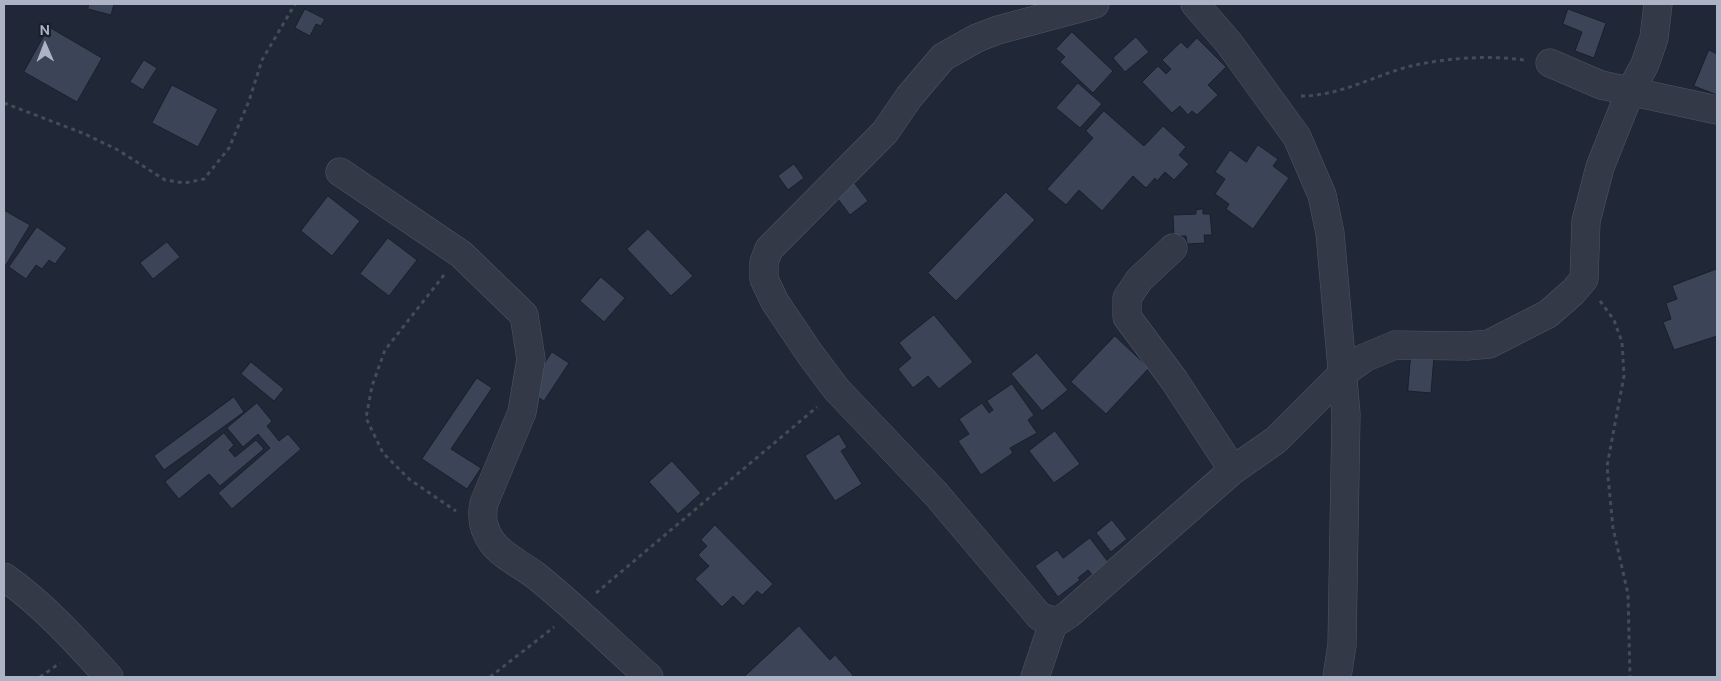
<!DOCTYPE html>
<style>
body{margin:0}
#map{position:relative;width:1721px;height:681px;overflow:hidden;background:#202736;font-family:"DM Sans",sans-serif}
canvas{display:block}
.frame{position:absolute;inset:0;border:5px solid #adb3c4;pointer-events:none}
.north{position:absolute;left:20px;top:20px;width:50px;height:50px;-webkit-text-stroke:4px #191e2b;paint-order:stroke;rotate:359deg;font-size:14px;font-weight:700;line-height:20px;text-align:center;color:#adb3c4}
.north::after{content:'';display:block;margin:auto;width:18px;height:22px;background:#adb3c4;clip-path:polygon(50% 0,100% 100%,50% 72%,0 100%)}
</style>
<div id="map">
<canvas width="1721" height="681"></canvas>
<div class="frame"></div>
<div class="north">N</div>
</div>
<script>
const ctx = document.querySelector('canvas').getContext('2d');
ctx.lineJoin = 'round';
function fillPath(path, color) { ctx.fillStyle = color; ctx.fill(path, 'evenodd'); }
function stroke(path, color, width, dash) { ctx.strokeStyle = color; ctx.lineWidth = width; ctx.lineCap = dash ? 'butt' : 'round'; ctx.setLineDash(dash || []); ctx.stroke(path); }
const building = new Path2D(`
 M89 4H114L111 15 88 9Z
 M305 9 325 19 321 26 316 24 310 36 295 28Z
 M1568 9 1606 23 1594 58 1575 51 1582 32 1563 24Z
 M49 27 102 58 77 102 24 72Z
 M1072 32 1113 71 1093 93 1060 62 1065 57 1056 49Z
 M1136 37 1149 52 1125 72 1113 58Z
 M1197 38 1226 67 1208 85 1218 95 1197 115 1192 111 1188 115 1180 106 1172 113 1142 82 1158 66 1166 74 1171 69 1162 60 1181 42 1187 48Z
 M1709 50 1717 54V95L1694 86Z
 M144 60 157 68 143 90 130 82Z
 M1078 83 1102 104 1080 128 1056 108Z
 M172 85 218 109 198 147 152 123Z
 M1104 111 1144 146 1163 126 1186 147 1179 155 1189 164 1174 180 1165 172 1157 181 1155 178 1146 188 1133 176 1102 211 1079 190 1066 205 1047 189 1093 138 1086 131Z
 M1258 145 1278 159 1273 166 1289 178 1253 229 1226 209 1229 204 1215 194 1225 179 1215 172 1230 150 1246 162Z
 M794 164 804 178 788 190 778 176Z
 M853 181 868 201 850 215 835 195Z
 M1006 192 1035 220 956 301 928 273Z
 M328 196 360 221 332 256 301 231Z
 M1203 209V214H1210L1212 235H1204L1205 243 1187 244 1186 236H1174L1173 215 1196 214V210Z
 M4 210 30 225 4 268Z
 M37 227 67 248 55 264 49 260 42 269 36 265 26 279 9 267Z
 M648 229 693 276 671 296 627 249Z
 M388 238 417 260 389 296 360 274Z
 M167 242 180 257 153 279 140 263Z
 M1717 269V336L1674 350 1663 322 1671 319 1666 303 1677 299 1672 286Z
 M601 277 625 298 604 322 580 301Z
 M934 315 973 362 939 389 928 376 913 388 898 369 911 358 899 343Z
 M1115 336 1149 368 1106 414 1071 382Z
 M552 352 569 363 544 401 527 391Z
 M1037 353 1068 390 1042 411 1011 374Z
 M1411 354 1434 356 1431 393 1408 391Z
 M251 362 284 389 274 401 241 374Z
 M477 378 492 388 451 449 481 468 467 489 422 459Z
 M1012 384 1034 415 1028 420 1037 433 1010 448 1013 453 981 475 958 441 969 434 959 419 982 403 989 413 993 410 987 401Z
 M234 397 244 412 164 470 154 456Z
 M257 403 272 421 267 426 279 441 288 434 301 449 232 509 218 493 270 448 258 434 243 447 227 428Z
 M1055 431 1080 464 1054 483 1029 451Z
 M224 433 234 445 229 450 235 457 256 440 264 449 220 486 209 474 179 499 165 482Z
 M839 434 847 447 841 451 862 484 835 501 805 456Z
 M672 461 701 493 678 514 649 482Z
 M1112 520 1127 539 1111 552 1096 533Z
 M715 525 773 584 762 595 757 591 743 606 733 596 722 607 695 579 709 566 698 555 707 546 701 540Z
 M1090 538 1109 563 1093 576 1088 570 1078 578 1080 580 1058 597 1035 566 1057 550 1063 558Z
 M799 626 830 660 835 655 853 675 851 677H744Z`);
const path = new Path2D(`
 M1301 96C1340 96 1373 76 1411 66 1446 58 1488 55 1524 60
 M4 103 85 134 118 150 165 180 185 183 204 179 229 148 249 101 262 60 295 4
 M444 275 385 350 372 386 366 418 383 453 409 479 456 511
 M1600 301 1614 320 1622 342 1624 376 1607 466 1613 528 1628 594 1630 677
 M596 593 817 407
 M40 677 60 663
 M490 677 554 627`);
const minor = new Path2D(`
 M1195 4 1229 43 1297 137 1322 195 1330 233 1346 414 1342 645 1337 677
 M1550 63 1601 85 1717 110
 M340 172 461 254 524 315 531 359 522 412 484 503C481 518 483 530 492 542 502 556 522 565 535 575 575 607 611 643 649 677
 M1173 248 1139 280 1127 298V317L1174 380 1233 470
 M4 577C43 604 77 642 109 677
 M1054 621 1040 617 936 494 837 390 810 354 775 302 764 279V262L769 249 885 132 909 97 943 57 977 38 998 30 1095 4
 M1035 677 1054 621 1060 620 1069 614 1233 470 1276 440 1342 374 1364 358 1395 345 1467 346 1489 344 1548 314 1573 292 1584 279 1586 221 1600 167 1630 92 1645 64 1654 38 1658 4`);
fillPath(building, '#3c4457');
stroke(building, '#1b202d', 1);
stroke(minor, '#505665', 29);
stroke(path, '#3f4f55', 3, [4, 4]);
stroke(minor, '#333947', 28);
</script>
